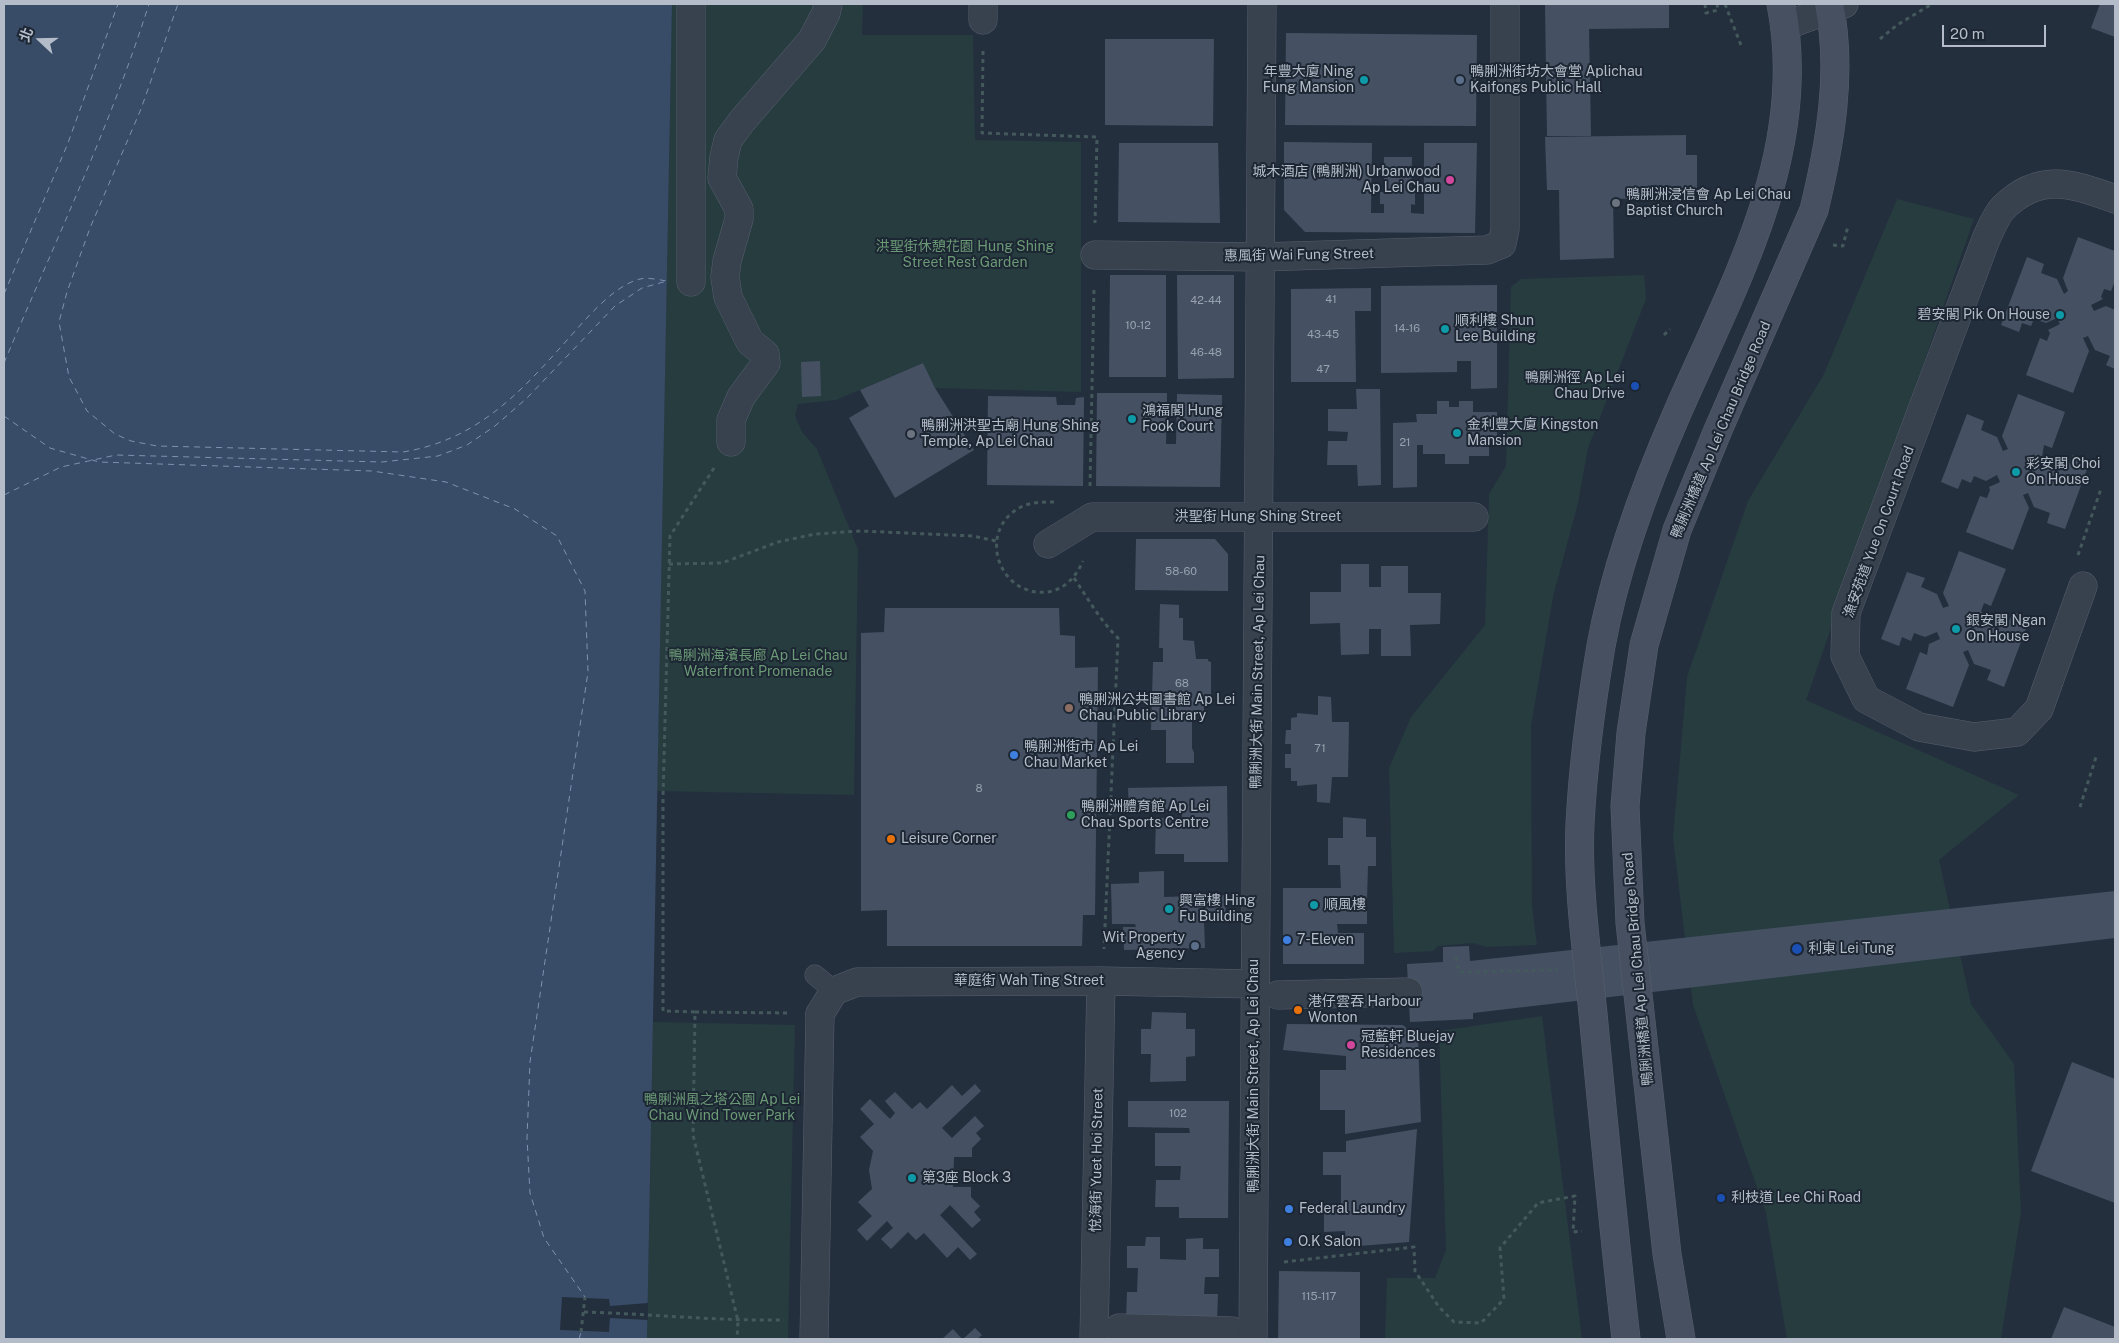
<!DOCTYPE html>
<meta charset="utf-8">
<style>
body{margin:0}
#map{position:relative;width:2119px;height:1343px;overflow:hidden;background:#242f3e;font-family:"Public Sans","Noto Sans TC",sans-serif}
canvas{display:block}
.frame{position:absolute;inset:0;border:5px solid #b4bcc9;pointer-events:none}
.north{position:absolute;left:15px;top:15px;width:50px;height:50px;-webkit-text-stroke:4px #1d2633;paint-order:stroke;rotate:291deg;font-size:14px;font-weight:700;line-height:20px;text-align:center;color:#b4bcc9}
.north::after{content:'';display:block;margin:auto;width:18px;height:22px;background:#b4bcc9;clip-path:polygon(50% 0,100% 100%,50% 72%,0 100%)}
.scale{position:absolute;left:1942px;top:25px;width:104px;height:22px;box-sizing:border-box;border:2px solid #b4bcc9;border-top:0;padding-left:6px;font-size:15px;line-height:18px;white-space:nowrap;color:#b4bcc9;-webkit-text-stroke:4px #1d2633;paint-order:stroke}
</style>
<div id="map">
<canvas width="2119" height="1343"></canvas>
<div class="frame"></div>
<div class="north">北</div>
<div class="scale">20 m</div>
</div>
<script>
const ctx = document.querySelector('canvas').getContext('2d');
ctx.lineJoin = 'round';
function fillPath(path, color) { ctx.fillStyle = color; ctx.fill(path, 'evenodd'); }
function stroke(path, color, width, dash) { ctx.strokeStyle = color; ctx.lineWidth = width; ctx.lineCap = dash ? 'butt' : 'round'; ctx.setLineDash(dash || []); ctx.stroke(path); }
function drawText(font, color, halo, rows, align = 'center') {
  ctx.font = font + ' "Public Sans","Noto Sans TC",sans-serif'; ctx.lineWidth = 4; ctx.setLineDash([]); ctx.textBaseline = 'middle'; ctx.strokeStyle = halo; ctx.fillStyle = color; for (const [text, x, y, turn = 0] of rows) {
    ctx.save(); ctx.translate(x, y); ctx.rotate((+turn || 0) * Math.PI / 180); ctx.textAlign = isNaN(turn) ? turn : align; if (halo) ctx.strokeText(text, 0, 0); ctx.fillText(text, 0, 0); ctx.restore();
  }
}
const green = new Path2D(`
 M672 4H863L862 35H973L975 140 1081 142V392L935 388 923 363 836 400 798 404 795 416 802 432 817 449 858 549 854 795 657 791Z
 M1897 199 1974 219 1806 700 2019 795 1939 860 1971 1004 2014 1064 2021 1212 2001 1339H1787L1766 1213 1693 1005 1673 838 1687 677 1748 501 1824 374Z
 M1644 275 1646 299 1588 448 1578 503 1553 597 1531 726 1532 906 1537 945 1487 947 1473 943 1438 946 1433 951 1394 953 1389 768 1411 717 1485 625 1489 494 1506 466 1511 287 1521 279Z
 M1542 1016 1582 1339H1385L1387 1278H1435L1446 1250 1439 1031Z
 M653 1022 795 1025 788 1339H647Z`);
const water = new Path2D(`
 M4 4H672L647 1339H4Z`);
const pier = new Path2D(`
 M562 1297 609 1299 610 1306 648 1303V1320L610 1318 609 1332 560 1330Z`);
const ferry = new Path2D(`
 M4 294 68 143 118 4
 M4 363C54 244 110 127 149 4
 M4 416 50 448 99 462 372 471 446 482 515 509 557 536 585 591 588 672 530 1062 527 1138 530 1193 544 1238 585 1297
 M4 495 61 467 116 455 382 462 438 456 467 445 495 426 527 398 615 306 642 288 667 281C659 280 648 277 640 279 614 285 585 320 568 339 520 393 477 440 403 452L157 446 131 441 115 434 87 411 69 377 59 322 67 292 90 228 141 109 178 4
 M579 1339 581 1332`);
const building = new Path2D(`
 M1545 4H1669V28L1589 29 1591 136H1547Z
 M2100 4H2115V37L2091 28Z
 M1286 33 1477 35 1476 126 1285 125Z
 M1105 39H1214L1213 126 1105 125Z
 M1686 135V155H1697V188L1644 189V198L1613 199 1614 258 1560 260 1559 190H1547L1545 137Z
 M1284 142 1372 143 1371 213H1384V204H1380V192H1384V157H1412L1411 192H1415V205L1411 204V213L1424 214V143H1477L1475 233 1305 232 1284 210Z
 M1119 143H1218L1220 223 1118 222Z
 M2078 237 2115 251V281L2111 291 2104 289 2101 297 2103 299 2091 305 2094 311 2106 306 2115 310V369L2106 365 2110 356 2095 350 2088 336 2083 338 2089 351 2073 393 2026 375 2040 338 2047 341 2050 333 2048 330 2060 324 2057 318 2046 323 2034 319 2031 326 2022 323 2019 332 2001 325 2027 257 2044 264 2041 273 2057 279 2064 294 2068 291 2063 278Z
 M1110 275H1166V377H1109Z
 M1177 275H1234V378L1178 379Z
 M1497 285V388L1471 389V361H1457V372L1381 373V286Z
 M1371 288V311H1355L1356 382H1291V289Z
 M820 361 821 396 802 397 801 362Z
 M923 363 935 388 974 450 895 498 849 418 869 406 860 390Z
 M1356 389H1380L1381 485 1358 486 1357 465H1327L1328 441H1347L1348 432 1328 431V409H1357Z
 M1097 393H1167L1166 444H1176L1177 394 1222 395 1220 487 1096 486Z
 M2018 394 2065 412 2052 448 2044 445 2042 457 2031 462 2034 469 2045 463 2057 468 2060 461 2069 464 2073 455 2090 461 2065 529 2047 523 2050 513 2034 507 2028 493 2023 495 2029 508 2013 550 1966 532 1980 496 1987 498 1990 490 1989 487 2000 482 1997 475 1986 481 1974 476 1971 483 1962 479 1958 489 1941 482 1967 414 1984 421 1981 430 1997 437 2003 451 2008 449 2002 436Z
 M988 396 1056 397 1057 405H1075L1076 398 1084 397 1083 486 987 485Z
 M1437 401H1449V407H1459V401H1473V412H1497V446H1489V456H1469V464H1445V454H1423V445H1417V487L1393 488V423L1417 422 1416 414H1437Z
 M1136 539H1215L1228 554V591L1135 590Z
 M1959 551 2006 569 1991 606 1984 603 1981 611 1983 614 1971 619 1974 626 1986 621 1997 625 2000 618 2009 621 2013 612 2030 618 2004 687 1987 680 1991 670 1974 664 1968 650 1963 652 1969 665 1953 707 1906 689 1920 652 1927 655 1929 644 1940 639 1937 632 1925 637 1914 633 1911 641 1902 637 1899 646 1881 639 1907 572 1925 578 1921 587 1937 594 1943 608 1949 606 1943 593Z
 M1341 564H1369V587H1381V566H1408V593H1441L1440 624 1410 625 1411 656H1381V629H1369V654L1341 655 1340 623 1310 624V592H1341Z
 M1160 604 1179 605V618H1183V640L1194 641 1196 659H1208V661L1211 662V706H1204V714L1192 713V748L1194 753V763H1166V730H1151L1153 662H1163V648H1159Z
 M885 608H1059L1060 635 1075 636V668L1098 667 1095 915H1083L1082 946H887V910L861 911V633L884 632Z
 M1318 696 1331 697 1332 722H1349L1348 777H1332L1330 803 1317 802V784L1297 786V781H1291V768H1285V754H1291V744H1285L1286 730H1291V718L1297 717V713L1318 715Z
 M1227 786 1228 862H1184V854H1155L1156 818H1182V809L1129 810 1128 788Z
 M1343 817 1366 819V837H1376V866H1368L1367 900H1345V910H1367V924H1337L1338 933H1364V964H1283V888H1341L1340 865H1328V838H1343Z
 M1164 871V897L1225 895 1226 921H1204L1205 948 1124 950 1123 927H1136L1135 924H1112L1111 884 1139 883V872Z
 M2115 891V938L1473 1013V1019L1410 1022 1407 964 1443 962V947L1469 946 1470 961Z
 M1152 1012 1186 1013V1029H1195V1056L1186 1057V1081L1150 1082 1151 1054H1141V1029H1151Z
 M1287 1024 1403 1025 1418 1039 1421 1122 1345 1134V1110H1320V1070H1346V1056L1283 1050Z
 M2072 1062 2115 1079V1203L2031 1171Z
 M975 1084 981 1091 942 1128 952 1138 975 1116 984 1126 976 1133 981 1139 972 1148V1157H954L953 1187H971V1197L980 1206 974 1212 981 1220 972 1228 950 1205 940 1215 977 1254 970 1260 958 1247 947 1258 924 1233 916 1240 908 1232 891 1249 881 1239 893 1228 887 1221 867 1241 857 1230 872 1216 858 1202 872 1189 869 1170 873 1151 860 1137 874 1124 860 1109 870 1099 890 1119 895 1113 885 1101 895 1092 912 1109 920 1102 927 1109 952 1085 962 1096Z
 M1128 1101H1229L1228 1218H1179V1207H1155L1156 1180H1180L1181 1166H1155V1133H1190L1189 1128 1128 1127Z
 M1417 1129 1409 1242 1346 1247 1345 1231 1324 1232V1207L1341 1206V1175H1323V1152H1346V1141Z
 M1146 1237H1160V1259L1186 1260V1239L1203 1238V1249H1219V1277H1205L1204 1294H1218L1217 1320H1126L1127 1292H1137L1138 1268H1127V1246H1145Z
 M1279 1271 1360 1272V1339H1278Z
 M2064 1307 2115 1327V1339H2051Z
 M975 1328 982 1335 977 1339H963Z
 M953 1329 962 1339H942Z`);
const path = new Path2D(`
 M1705 4 1706 13 1718 10 1717 4
 M1725 4 1742 48
 M1880 39 1897 25 1932 4
 M983 51 982 133 1097 137 1095 223
 M1833 245 1843 246 1848 226
 M1664 335 1670 329
 M714 468 670 536 663 796V1011L695 1012 693 1135 738 1321 737 1339
 M1090 486 1094 287
 M1054 502C1043 502 1031 502 1021 507 976 530 998 597 1047 592 1064 590 1076 577 1083 561
 M2078 555 2101 489
 M669 564 722 563 778 542 815 534 861 531 973 536 996 541
 M1074 578C1089 600 1099 619 1118 638L1104 949
 M2080 807 2097 754
 M1456 957 1459 972 1558 970
 M695 1012 790 1013
 M1284 1262 1414 1247 1415 1271 1439 1307 1454 1322 1481 1323 1504 1299 1500 1248 1538 1203 1575 1196 1573 1232 1582 1231
 M584 1312C651 1314 717 1321 784 1320
 M581 1332 585 1297`);
const service = new Path2D(`
 M815 975 834 991`);
const pedestrian = new Path2D(`
 M983 20V4
 M691 282V4
 M731 442V420L741 397 766 363 765 354 750 342 728 297 725 277 727 261 739 219V209L722 178 724 157 728 140 742 121 812 40 826 13 828 4
 M1278 995 1408 992
 M1119 1328 1232 1331
 M814 1339 820 1014`);
const minor = new Path2D(`
 M1095 255 1260 257 1487 250 1502 244 1505 229V4
 M1048 544 1092 517H1474
 M2083 586 2039 709 2017 732 1974 737 1919 727 1866 699 1845 656 1846 613 1986 239C1991 229 1996 215 2003 208 2040 171 2073 184 2115 199
 M820 1014 834 991 857 982 1101 981 1254 984
 M1094 1339 1101 981
 M1253 1339 1262 4`);
const tertiary = new Path2D(`
 M1785 26 1844 4`);
const secondary = new Path2D(`
 M1626 1339C1614 1234 1604 1129 1594 1024 1588 960 1577 888 1580 824 1583 765 1591 705 1601 646 1615 568 1646 484 1678 411 1735 281 1810 150 1781 4
 M1681 1339 1667 1254 1630 923 1625 806 1631 733 1644 645 1677 530 1718 430 1814 210C1830 144 1843 72 1829 4`);
const markers = [
 [1364,80,5,"#0f9aa8"],
 [1460,80,5,"#5c6f8a"],
 [1450,180,5,"#d1479c"],
 [1616,203,5,"#6b7280"],
 [2060,315,5,"#0f9aa8"],
 [1445,329,5,"#0f9aa8"],
 [1635,386,5,"#1a4fb4"],
 [1132,419,5,"#0f9aa8"],
 [1457,433,5,"#0f9aa8"],
 [911,434,5,"#6b7280"],
 [2016,472,5,"#0f9aa8"],
 [1956,629,5,"#0f9aa8"],
 [1069,708,5,"#8d6e63"],
 [1014,755,5,"#3f7fe0"],
 [1071,815,5,"#2e9e5b"],
 [891,839,5,"#e8710a"],
 [1314,905,5,"#0f9aa8"],
 [1169,909,5,"#0f9aa8"],
 [1287,940,5,"#3f7fe0"],
 [1195,946,5,"#5c6f8a"],
 [1797,949,6,"#1a4fb4"],
 [1298,1010,5,"#e8710a"],
 [1351,1045,5,"#d1479c"],
 [912,1178,5,"#0f9aa8"],
 [1721,1198,5,"#1a4fb4"],
 [1289,1209,5,"#3f7fe0"],
 [1288,1242,5,"#3f7fe0"]
];
const numberNames = [
 ["41",1331,300],
 ["42-44",1206,301],
 ["10-12",1138,326],
 ["14-16",1407,329],
 ["43-45",1323,335],
 ["46-48",1206,353],
 ["47",1323,370],
 ["21",1405,443],
 ["58-60",1181,572],
 ["68",1182,684],
 ["71",1320,749],
 ["8",979,789],
 ["102",1178,1114],
 ["115-117",1319,1297]
];
const poiNames = [
 ["年豐大廈 Ning",1354,72,"right"],
 ["Fung Mansion",1354,88,"right"],
 ["鴨脷洲街坊大會堂 Aplichau",1470,72],
 ["Kaifongs Public Hall",1470,88],
 ["城木酒店 (鴨脷洲) Urbanwood",1440,172,"right"],
 ["Ap Lei Chau",1440,188,"right"],
 ["鴨脷洲浸信會 Ap Lei Chau",1626,195],
 ["Baptist Church",1626,211],
 ["碧安閣 Pik On House",2050,315,"right"],
 ["順利樓 Shun",1455,321],
 ["Lee Building",1455,337],
 ["鴨脷洲徑 Ap Lei",1625,378,"right"],
 ["Chau Drive",1625,394,"right"],
 ["鴻福閣 Hung",1142,411],
 ["Fook Court",1142,427],
 ["金利豐大廈 Kingston",1467,425],
 ["Mansion",1467,441],
 ["鴨脷洲洪聖古廟 Hung Shing",921,426],
 ["Temple, Ap Lei Chau",921,442],
 ["彩安閣 Choi",2026,464],
 ["On House",2026,480],
 ["銀安閣 Ngan",1966,621],
 ["On House",1966,637],
 ["鴨脷洲公共圖書館 Ap Lei",1079,700],
 ["Chau Public Library",1079,716],
 ["鴨脷洲街市 Ap Lei",1024,747],
 ["Chau Market",1024,763],
 ["鴨脷洲體育館 Ap Lei",1081,807],
 ["Chau Sports Centre",1081,823],
 ["Leisure Corner",901,839],
 ["興富樓 Hing",1179,901],
 ["Fu Building",1179,917],
 ["順風樓",1324,905],
 ["Wit Property",1185,938,"right"],
 ["Agency",1185,954,"right"],
 ["7-Eleven",1297,940],
 ["利東 Lei Tung",1808,949],
 ["港仔雲吞 Harbour",1308,1002],
 ["Wonton",1308,1018],
 ["冠藍軒 Bluejay",1361,1037],
 ["Residences",1361,1053],
 ["第3座 Block 3",922,1178],
 ["利枝道 Lee Chi Road",1731,1198],
 ["Federal Laundry",1299,1209],
 ["O.K Salon",1298,1242]
];
const parkNames = [
 ["洪聖街休憩花園 Hung Shing",965,247],
 ["Street Rest Garden",965,263],
 ["鴨脷洲海濱長廊 Ap Lei Chau",758,656],
 ["Waterfront Promenade",758,672],
 ["鴨脷洲風之塔公園 Ap Lei",722,1100],
 ["Chau Wind Tower Park",722,1116]
];
const streetNames = [
 ["惠風街 Wai Fung Street",1299,255,-1],
 ["鴨脷洲橋道 Ap Lei Chau Bridge Road",1721,430,-67],
 ["洪聖街 Hung Shing Street",1258,517],
 ["漁安苑道 Yue On Court Road",1879,532,-70],
 ["鴨脷洲大街 Main Street, Ap Lei Chau",1258,672,-89],
 ["鴨脷洲橋道 Ap Lei Chau Bridge Road",1638,969,-95],
 ["華庭街 Wah Ting Street",1029,981],
 ["鴨脷洲大街 Main Street, Ap Lei Chau",1254,1076,-90],
 ["悅海街 Yuet Hoi Street",1097,1160,-89]
];
fillPath(green, '#263c3f');
fillPath(water, '#394c67');
fillPath(pier, '#242f3e');
stroke(ferry, '#7c92b1', 1, [6, 5]);
fillPath(building, '#455162');
stroke(service, '#565f6c', 21);
stroke(pedestrian, '#565f6c', 29);
stroke(minor, '#565f6c', 29);
stroke(tertiary, '#565f6c', 29);
stroke(secondary, '#565f6c', 29);
stroke(path, '#44595c', 3, [4, 4]);
stroke(service, '#38414e', 20);
stroke(pedestrian, '#38414e', 28);
stroke(minor, '#38414e', 28);
stroke(tertiary, '#38414e', 28);
stroke(secondary, '#465061', 28);
for (const [x, y, r, color] of markers) { const dot = new Path2D(); dot.arc(x, y, r, 0, 2 * Math.PI); ctx.fillStyle = color; ctx.fill(dot); stroke(dot, '#1d2633', 2); }
drawText('11px', '#98a1af', null, numberNames);
drawText('14px', '#b4bcc9', '#1d2633', poiNames, 'left');
drawText('14px', '#6b9a76', '#1d2633', parkNames);
drawText('14px', '#b4bcc9', '#1d2633', streetNames);
</script>
